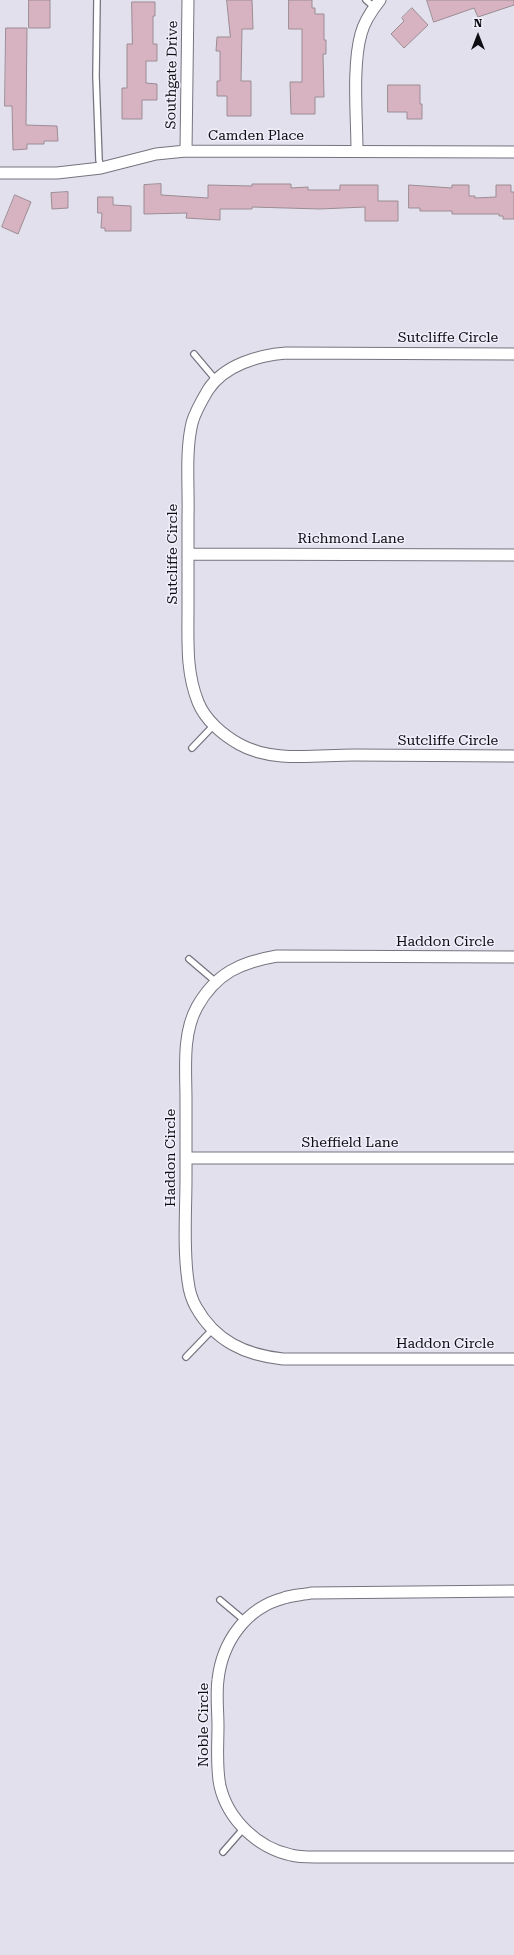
<!DOCTYPE html>
<style>
body{margin:0}
#map{position:relative;width:514px;height:1955px;overflow:hidden;background:#e3e0ee;font-family:"Roboto Serif",serif}
canvas{display:block}
.north{position:absolute;left:458px;top:16px;width:40px;height:40px;-webkit-text-stroke:3px #f0eefb;paint-order:stroke;rotate:0deg;font-size:11px;font-weight:700;line-height:16px;text-align:center;color:#0e0d12}
.north::after{content:'';display:block;margin:auto;width:14px;height:18px;background:#0e0d12;clip-path:polygon(50% 0,100% 100%,50% 72%,0 100%)}
</style>
<div id="map">
<canvas width="514" height="1955"></canvas>
<div class="north">N</div>
</div>
<script>
const ctx = document.querySelector('canvas').getContext('2d');
ctx.lineJoin = 'round';
function fillPath(path, color) { ctx.fillStyle = color; ctx.fill(path, 'evenodd'); }
function stroke(path, color, width, dash) { ctx.strokeStyle = color; ctx.lineWidth = width; ctx.lineCap = dash ? 'butt' : 'round'; ctx.setLineDash(dash || []); ctx.stroke(path); }
function drawText(font, color, halo, rows, align = 'center') {
  ctx.font = font + ' "Roboto Serif",serif'; ctx.lineWidth = 3; ctx.setLineDash([]); ctx.textBaseline = 'middle'; ctx.strokeStyle = halo; ctx.fillStyle = color; for (const [text, x, y, turn = 0] of rows) {
    ctx.save(); ctx.translate(x, y); ctx.rotate((+turn || 0) * Math.PI / 180); ctx.textAlign = isNaN(turn) ? turn : align; if (halo) ctx.strokeText(text, 0, 0); ctx.fillText(text, 0, 0); ctx.restore();
  }
}
const building = new Path2D(`
 M29 0H50V28H29Z
 M227 0H252L253 29H242L241 81H251V116H227V96H217V81H220V51H216L217 37H230Z
 M289 0H312V8H315V14H324V40H326V54H323L324 97H315V114H291L290 82H302V29H289Z
 M427 0H514V5L478 17 474 8 434 22Z
 M132 2H155V16H153V44H157V61H146V83L157 84V100H142V119H122V88H127V44H132Z
 M412 8 428 25 404 48 391 34 404 21 402 18Z
 M6 28H27L26 125 57 126 58 141H44V144H27V149L13 150 12 106H5Z
 M388 85H420V104H422V119H407V112H388Z
 M161 184V195L208 198V185L252 186V184H291V188L308 187V190H340V185H378V201H398V221H365V207L320 209 252 207V209H220V220L186 218 187 213 144 214V185Z
 M409 185 452 188V185H469V196H475V198L496 197V185H511V192H514V219H503V216H499V214H452V211H420V208H409Z
 M68 192V208L52 209 51 193Z
 M15 195 31 202 18 234 2 227Z
 M98 197H113V205L131 206V231H105V228H101L102 213H98Z`);
const service = new Path2D(`
 M97 0 96 76 99 160 101 168
 M366 0 374 7
 M194 354 216 380
 M192 748 214 725
 M189 959 216 982
 M186 1357 212 1330
 M220 1600 245 1621
 M223 1852 244 1828`);
const minor = new Path2D(`
 M186 151 188 0
 M357 151C357 118 352 66 361 34 364 22 372 10 380 0
 M0 173H57L101 168 156 154 186 151 514 152
 M514 354 286 353C259 355 224 365 208 390 202 400 195 412 192 423 185 453 189 487 188 517 188 548 188 579 188 610 188 642 186 672 198 702 205 720 223 735 239 744 272 763 317 755 353 755 407 755 460 756 514 756
 M188 554 514 555
 M514 957 277 956C241 962 216 973 197 1007 182 1034 186 1070 186 1100 186 1126 186 1152 186 1178 186 1212 183 1248 188 1281 189 1290 192 1300 196 1307 215 1341 245 1355 283 1359H514
 M186 1158H514
 M514 1591 311 1593C302 1595 292 1595 284 1598 246 1608 222 1642 218 1680 216 1695 218 1711 218 1726 218 1746 216 1767 220 1786 228 1820 258 1848 291 1855 298 1857 307 1857 315 1857H514`);
const streetNames = [
 ["Southgate Drive",172,75,-89],
 ["Camden Place",256,136],
 ["Sutcliffe Circle",448,338],
 ["Richmond Lane",351,539],
 ["Sutcliffe Circle",173,554,-90],
 ["Sutcliffe Circle",448,741],
 ["Haddon Circle",445,942],
 ["Sheffield Lane",350,1143],
 ["Haddon Circle",171,1158,-90],
 ["Haddon Circle",445,1344],
 ["Noble Circle",204,1725,-90]
];
fillPath(building, '#d7b3c2');
stroke(building, '#9a8c92', 1);
stroke(service, '#76737f', 8);
stroke(minor, '#76737f', 13);
stroke(service, '#fff', 5.5);
stroke(minor, '#fff', 11);
drawText('14px', '#0e0d12', '#f0eefb', streetNames);
</script>
